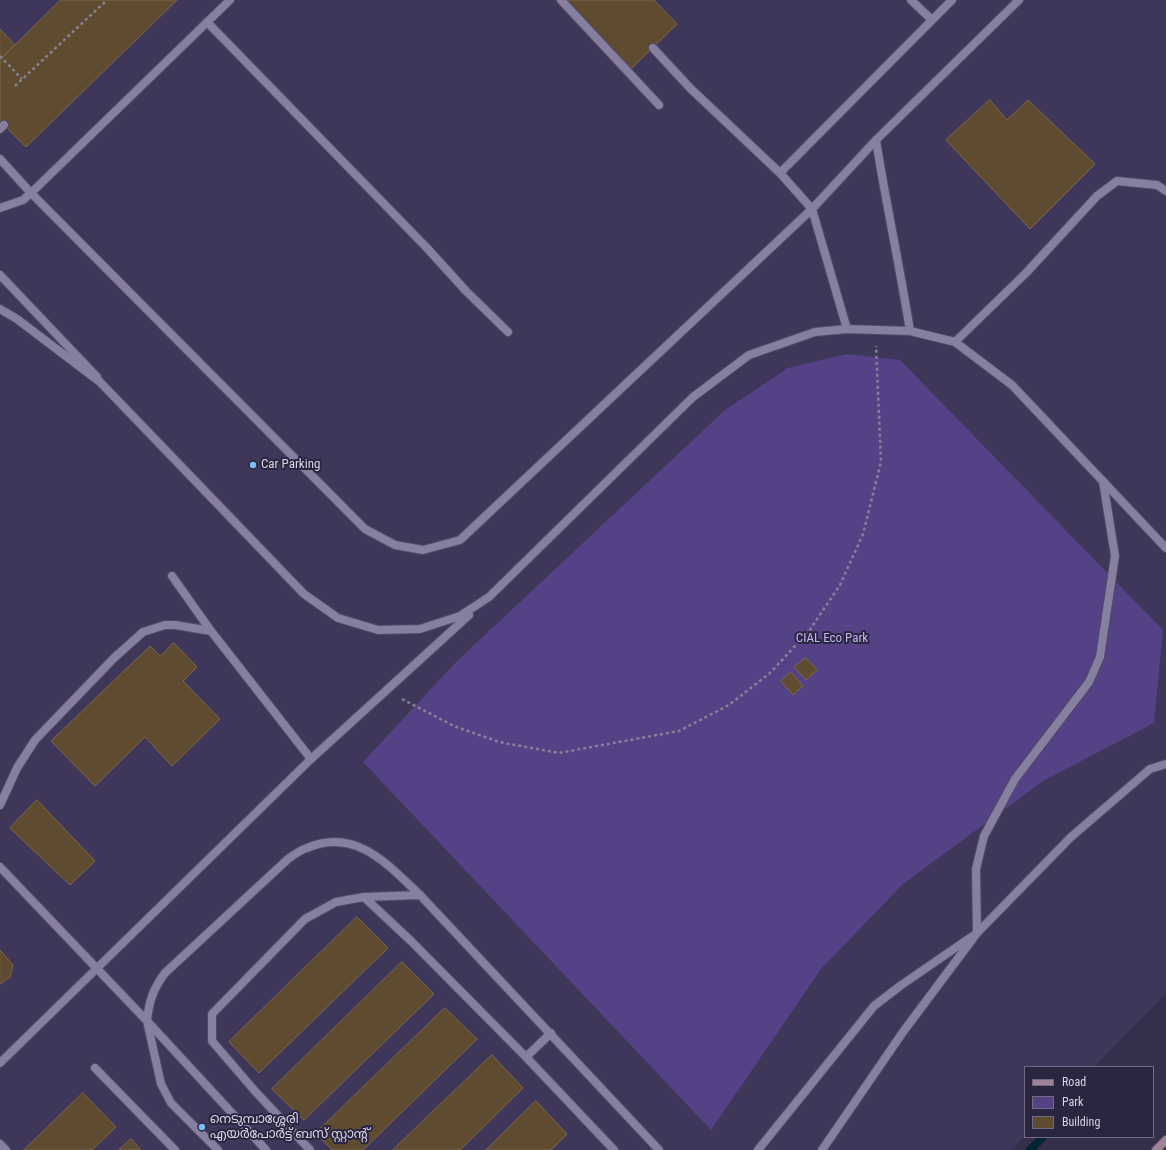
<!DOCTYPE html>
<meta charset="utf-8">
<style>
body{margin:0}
#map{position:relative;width:1166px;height:1150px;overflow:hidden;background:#352f4b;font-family:"Roboto Condensed",sans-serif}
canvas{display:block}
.legend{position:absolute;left:1024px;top:1066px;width:130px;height:72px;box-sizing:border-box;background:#2b2540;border:1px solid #706b82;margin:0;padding:5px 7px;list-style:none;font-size:12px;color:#d7d4e6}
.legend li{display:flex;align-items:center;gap:8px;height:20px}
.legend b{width:20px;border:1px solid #706b82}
</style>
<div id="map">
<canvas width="1166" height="1150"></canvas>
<ul class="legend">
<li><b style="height:5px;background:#9f8497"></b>Road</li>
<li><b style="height:11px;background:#544186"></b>Park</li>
<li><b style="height:11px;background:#5f4c30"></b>Building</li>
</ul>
</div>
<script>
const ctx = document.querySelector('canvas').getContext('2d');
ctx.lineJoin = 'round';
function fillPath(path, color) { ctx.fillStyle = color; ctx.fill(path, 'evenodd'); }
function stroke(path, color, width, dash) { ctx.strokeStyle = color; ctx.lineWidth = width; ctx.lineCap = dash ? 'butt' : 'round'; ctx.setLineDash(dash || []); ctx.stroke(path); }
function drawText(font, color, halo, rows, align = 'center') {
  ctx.font = font + ' "Roboto Condensed","Noto Sans Malayalam",sans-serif'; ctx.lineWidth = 4; ctx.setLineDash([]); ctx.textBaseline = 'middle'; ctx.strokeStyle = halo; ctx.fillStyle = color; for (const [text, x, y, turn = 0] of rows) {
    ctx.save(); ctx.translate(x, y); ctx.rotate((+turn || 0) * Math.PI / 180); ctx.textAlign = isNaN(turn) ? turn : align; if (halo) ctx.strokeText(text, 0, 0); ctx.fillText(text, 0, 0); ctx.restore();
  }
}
const built = new Path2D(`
 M0 0H1166V994L1094 1067H1025V1136L1011 1150H0Z`);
const green = new Path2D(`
 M847 354 900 360 1163 630 1154 723 1043 781 903 884 821 969 711 1130 363 762 456 662 725 410 788 368Z`);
const stream = new Path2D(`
 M1030 1150 1043 1137`);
const building = new Path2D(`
 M61 0H177L26 147 0 121V60Z
 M566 0H654L677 24 632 68Z
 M0 29 15 45 0 60Z
 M990 100 1007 120 1028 100 1095 164 1030 229 946 140Z
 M174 643 197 667 183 681 220 719 172 766 145 737 95 786 51 741 150 646 160 656Z
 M806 658 817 670 806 680 794 667Z
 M791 672 803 686 793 695 781 681Z
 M37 800 95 861 70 885 10 828Z
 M357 917 388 948 259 1073 229 1042Z
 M0 950 13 965 10 977 0 984Z
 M402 962 434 994 304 1120 272 1089Z
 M445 1008 477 1039 363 1150H332L316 1133Z
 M492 1055 523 1088 460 1150H393Z
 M83 1093 116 1127 92 1150H24Z
 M536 1101 567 1134 551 1150H486Z
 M131 1139 141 1150H119Z`);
const path = new Path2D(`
 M0 56 22 79
 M15 86 107 0
 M402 699 454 726 499 742 559 753 679 731 729 705 770 673 809 631 840 585 863 534 881 462 876 346`);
const service = new Path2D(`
 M561 0 659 105
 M911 0 932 20
 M207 22 427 248 466 291 508 332
 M653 48 690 88 780 173 812 209 847 329
 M0 129 4 125
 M876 140C886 204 900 267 910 331
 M0 159 31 193 365 529 395 545 423 550 460 540 812 209 876 140 1019 0
 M780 173 952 0
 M0 208 23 200 31 193 230 0
 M0 275 97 377
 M172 576 211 631
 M0 805 17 768 35 740 114 658 143 632 165 625H175L211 631 311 759
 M0 867 147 1021 161 1084 171 1103 218 1150
 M364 897 420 895
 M526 1057 551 1033
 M95 1068 175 1150
 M0 1144 6 1150
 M266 1150 147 1021C149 1001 153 989 165 973L288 859C294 855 300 850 307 848 356 827 388 865 420 895L659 1150
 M310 1150 254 1090 212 1041V1014L305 919 336 902 364 897 411 941 526 1057 614 1150
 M758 1150 874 1006 900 986 977 933 976 869 984 836 1015 779 1089 682 1100 657 1115 556 1103 481`);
const minor = new Path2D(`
 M0 309 17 319 100 382 304 594 338 618 378 630 420 629 460 616 489 597 693 397 749 355 815 332 847 329 910 331 955 342 1012 385 1166 548
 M955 342 1026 273 1097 196 1117 181 1157 185 1166 191
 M0 1063 311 759 469 615
 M822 1150 903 1032 977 933 1071 837 1150 769 1166 764`);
const secondary = new Path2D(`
 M1156 1150 1166 1140`);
const markers = [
 [253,465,4,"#78bff7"],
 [202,1127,4,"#78bff7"]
];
const poiNames = [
 ["Car Parking",261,465],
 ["നെടുമ്പാശ്ശേരി",210,1120],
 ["എയർപോർട്ട് ബസ് സ്റ്റാന്റ്",210,1135]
];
const parkNames = [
 ["CIAL Eco Park",832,639]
];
fillPath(built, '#3f3759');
fillPath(green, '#544186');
stroke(stream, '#002530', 8);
fillPath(building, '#5f4c30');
stroke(building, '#7c684b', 1);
stroke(service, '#514b63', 10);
stroke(minor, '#514b63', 10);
stroke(secondary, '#514b63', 10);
stroke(path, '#868198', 2.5, [3, 3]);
stroke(service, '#867fa0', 8);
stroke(minor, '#867fa0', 8);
stroke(secondary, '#9f8497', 8);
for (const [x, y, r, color] of markers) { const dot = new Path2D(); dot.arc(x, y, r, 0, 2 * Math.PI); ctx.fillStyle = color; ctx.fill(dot); stroke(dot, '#2b2540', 1.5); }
drawText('13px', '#d7d4e6', '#2b2540', poiNames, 'left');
drawText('13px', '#c3b6f4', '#2b2540', parkNames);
</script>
